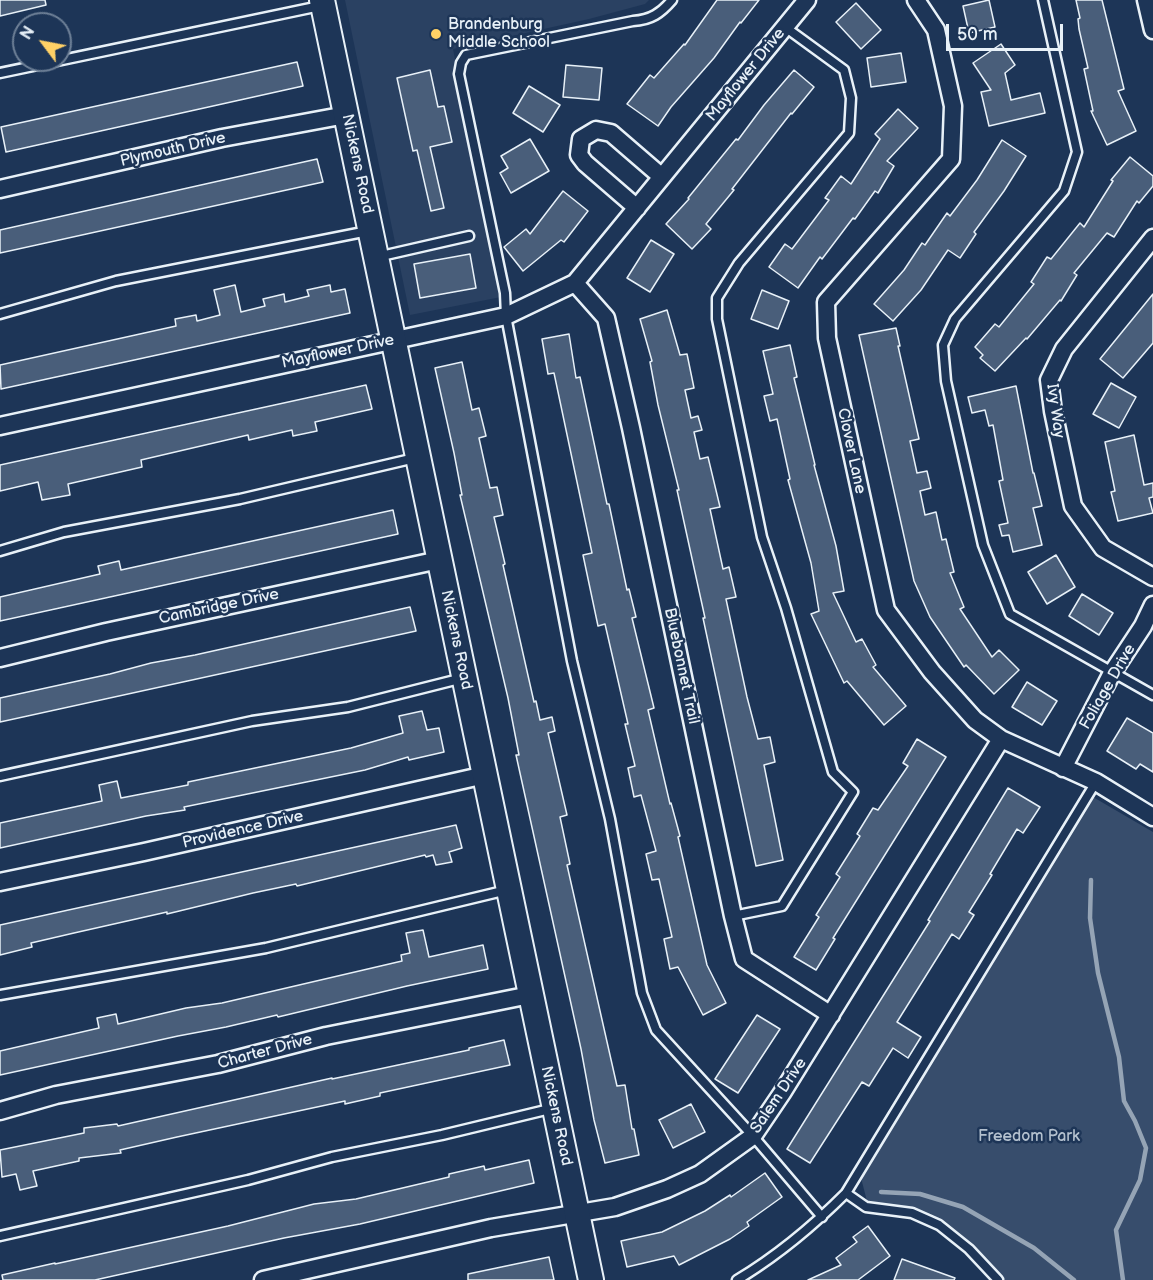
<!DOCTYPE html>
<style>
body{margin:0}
#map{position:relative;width:1153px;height:1280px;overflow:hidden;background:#1d3557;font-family:"Balsamiq Sans",sans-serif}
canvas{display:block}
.north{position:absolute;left:12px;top:12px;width:60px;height:60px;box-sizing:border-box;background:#1d3557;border:2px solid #6e8097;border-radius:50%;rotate:302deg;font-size:16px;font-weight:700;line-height:24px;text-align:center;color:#e8f1f8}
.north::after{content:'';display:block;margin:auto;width:21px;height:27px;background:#ffd166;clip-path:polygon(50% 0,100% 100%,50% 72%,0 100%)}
.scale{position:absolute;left:946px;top:24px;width:117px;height:27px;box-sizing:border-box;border:3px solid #e8f1f8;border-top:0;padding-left:8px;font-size:18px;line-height:21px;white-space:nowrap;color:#e8f1f8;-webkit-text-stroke:4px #1d3557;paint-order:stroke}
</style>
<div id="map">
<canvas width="1153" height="1280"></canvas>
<div class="north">N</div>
<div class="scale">50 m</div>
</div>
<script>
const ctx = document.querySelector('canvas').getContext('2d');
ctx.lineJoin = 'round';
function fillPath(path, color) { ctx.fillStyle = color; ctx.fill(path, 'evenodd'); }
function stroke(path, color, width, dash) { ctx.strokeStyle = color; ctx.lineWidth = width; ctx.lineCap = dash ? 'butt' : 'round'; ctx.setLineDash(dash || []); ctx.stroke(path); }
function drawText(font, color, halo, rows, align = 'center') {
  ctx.font = font + ' "Balsamiq Sans",sans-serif'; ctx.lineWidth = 5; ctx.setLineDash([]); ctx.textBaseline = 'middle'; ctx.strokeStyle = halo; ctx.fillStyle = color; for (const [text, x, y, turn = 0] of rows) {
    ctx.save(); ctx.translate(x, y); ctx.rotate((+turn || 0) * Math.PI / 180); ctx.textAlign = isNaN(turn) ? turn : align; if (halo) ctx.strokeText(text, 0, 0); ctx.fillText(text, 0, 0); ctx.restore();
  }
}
const built = new Path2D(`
 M345 0H649L645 4 589 19 453 49 501 297 410 315Z`);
const green = new Path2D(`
 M1093 797 1153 832V1280H998L972 1251 929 1220 868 1205 860 1174Z`);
const stream = new Path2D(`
 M1091 880 1090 918 1098 973 1119 1057 1124 1101 1135 1121 1146 1148 1140 1180 1116 1230 1123 1280
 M881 1192 920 1194 963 1207 1034 1248 1074 1280`);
const building = new Path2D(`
 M0 0H45L46 5 0 16Z
 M717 0H759L741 23 740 22 714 58 671 107 658 126 627 104 650 75 654 78 684 44 685 45Z
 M989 0 995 27 969 33 963 6Z
 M1076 0H1102L1124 89 1118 91 1136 131 1107 145 1091 111H1093L1084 69 1088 68 1079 29 1078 19 1080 18Z
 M856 3 881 30 861 49 836 22Z
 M1001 44 1015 65 1005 73 1011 100 1040 93 1045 113 989 126 981 92 991 90 973 63Z
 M901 53 906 82 871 87 867 58Z
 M297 62 303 86 6 152 1 127Z
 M566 65 602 68 599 100 563 97Z
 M430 70 438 107 444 106 452 142 430 147 444 208 431 211 417 150 413 151 397 78Z
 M794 70 814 87 792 114 791 113 732 189 734 190 706 224 711 229 692 249 666 224 689 199 688 198 736 139 738 140 764 105Z
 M529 86 560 105 543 132 513 113Z
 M898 109 918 128 887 161 894 166 878 193 875 191 855 219 853 218 822 259 820 257 798 288 769 267 785 244 792 249 829 200 825 198 841 176 851 184 880 139 875 134Z
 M530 139 549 171 511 193 500 173 508 168 501 156Z
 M1002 140 1026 156 1004 191 974 232 976 234 960 258 948 250 921 290 893 321 874 304 904 270 922 243 925 245 947 213 950 216 977 180Z
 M1130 157 1153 176V186L1139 203 1137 201 1114 237 1107 233 1074 273 1077 275 1061 301 1060 300 1027 339 1026 338 995 371 980 358 983 355 975 347 995 324 999 327 1034 284 1031 282 1047 257 1051 259 1080 223 1084 227 1113 181 1111 180Z
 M317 159 323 182 0 253V230Z
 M563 191 588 211 564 242 561 240 523 271 504 247 526 229 530 234Z
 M651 240 674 254 650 292 627 278Z
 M470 254 476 288 420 298 414 264Z
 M235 285 241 312 265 306 263 299 284 294 285 302 309 296 307 290 330 285 331 292 345 289 350 313 1 389 0 365 176 326 175 319 196 315 197 321 220 315 214 290Z
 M762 290 789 301 778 329 751 319Z
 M1153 294V343L1123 378 1100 359Z
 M667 310 680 355 687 354 694 388 685 390 691 418 698 416 702 430 694 432 700 459 708 457 720 507 710 509 723 569 729 567 736 597 726 599 747 697 758 739 770 737 775 762 764 765 783 860 756 866 703 618H705L677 490H679L658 405 650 362 652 361 640 319Z
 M896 328 900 346H898L919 439 910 441 917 473 927 471 931 488 920 491 925 515 936 512 942 540 946 539 954 572 950 573 964 607 960 609 992 657 999 650 1019 670 994 694 966 665 964 667 930 617 914 581 859 335Z
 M569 334 576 378 580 377 607 504H609L627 590 629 589 636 617 632 618 654 708 648 710 670 804 671 803 680 836 678 837 707 965 726 1003 703 1015 678 967 670 969 664 939 672 937 659 879 652 880 646 854 656 851 641 795 634 797 628 768 635 766 625 724H628L605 624 598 626 583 555 592 553 554 373 548 374 542 339Z
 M790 345 797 377 794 378 815 465H814L836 546 844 591 833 593 856 642 862 639 876 665 873 667 906 706 884 725 847 681 844 683 811 614 819 611 811 563 788 480 790 479 777 419 770 421 764 396 773 394 763 351Z
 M462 362 472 410 479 408 486 436 479 438 490 488 497 487 503 515 494 517 505 564 503 565 534 702 536 701 540 720 552 717 555 731 548 733 567 815 560 817 570 864 567 865 617 1086 625 1085 632 1129H634L639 1155 605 1163 594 1120 581 1049 516 755H519L508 698 460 495H462L454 453 435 368Z
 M1111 383 1136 397 1119 428 1093 414Z
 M366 385 372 409 315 422 317 431 293 436 292 430 249 440 248 435 141 460 142 467 68 484 70 495 42 500 38 482 0 491V465Z
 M1016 386 1033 473H1034L1042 506 1033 508 1042 545 1013 552 1009 535 1002 536 999 525 1008 523 999 481 1003 480 993 425 989 426 985 410 972 413 968 397Z
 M1134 435 1144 485 1153 483V497L1149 498 1153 513 1118 521 1111 492 1115 491 1105 442Z
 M393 510 398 534 0 621V597L100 574 98 566 119 561 121 570Z
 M1056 555 1075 587 1047 604 1028 572Z
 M1082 594 1113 613 1099 635 1069 616Z
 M410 607 416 631 0 722V698L110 674 151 663 195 655Z
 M1027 682 1057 701 1042 725 1012 707Z
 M422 711 427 730 439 728 444 752 409 760 408 757 365 770 184 807 185 810 146 816 0 848V823L102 801 99 785 117 781 121 798 188 785V782L351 748 403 733 399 716Z
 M1127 718 1153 733V772L1140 764 1136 769 1107 751Z
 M917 739 946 757 833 938 835 939 816 970 794 957 819 917 816 915 840 877 836 874 860 836 857 834 873 808 878 810 908 766 903 763Z
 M1008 788 1040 807 1023 833 1017 829 990 874 992 875 969 912 974 915 959 939 952 934 897 1022 921 1037 908 1058 893 1048 869 1086 862 1082 810 1163 787 1149 930 921 928 920Z
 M456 825 462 848 449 852 452 862 436 865 433 855 426 857 425 855 297 886 296 884 253 893 167 914V912L74 933 31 943 32 947 0 955V925Z
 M423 930 429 957 483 945 488 969 407 986 278 1017 277 1015 226 1027 178 1036 0 1075V1051L99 1028 97 1018 116 1014 118 1024 186 1008 222 1003 402 961 401 955 410 953 406 933Z
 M757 1015 780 1029 738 1093 715 1079Z
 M504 1040 510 1065 380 1093V1096L345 1104V1101L177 1137 120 1150 121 1153 79 1158V1161L33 1171 37 1186 20 1190 16 1174 2 1177 0 1150 84 1133V1128L117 1124 118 1126 332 1078V1079L469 1050V1048Z
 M691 1104 705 1132 673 1148 659 1120Z
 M529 1160 534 1183 360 1224 284 1238 95 1280H3L2 1275 55 1263V1264L228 1226 314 1204 356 1199 449 1177V1174L484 1166 485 1170Z
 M765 1173 782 1197 747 1222 749 1226 730 1239 679 1265 674 1256 627 1267 621 1241 662 1232 705 1211 730 1195 731 1197Z
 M868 1226 890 1256 858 1280H808L841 1265 836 1258 857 1242 853 1237Z
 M549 1257 554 1280H468V1274Z
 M902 1259 955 1278 954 1280H894Z`);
const lane = new Path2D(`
 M672 0C661 13 651 20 633 21L466 55 461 63 459 74 505 293 506 316 572 661 610 819 642 993 656 1030 753 1136 822 1217
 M1043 0 1077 152 1064 191 955 319 943 345 946 381 983 545 1010 614 1153 695
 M0 73 320 6
 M377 257 469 236
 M0 314 116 281 368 231
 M0 551 64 532 240 499 415 458
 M0 776 252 721 348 707 463 678
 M733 916 782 906 853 792 833 772 786 608 762 537 717 319V298L739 263 849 133 851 98 844 70 785 27
 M0 995 266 948 507 890
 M846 1193 866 1207 912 1213 939 1225 969 1249 998 1280
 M0 1236 248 1180 332 1157 442 1135 554 1108
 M737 1280C777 1256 812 1227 846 1193L1096 782`);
const street = new Path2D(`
 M916 0 936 30 953 106 951 159 826 302 827 338 886 610 932 672 975 720 1001 739 1096 782 1153 817
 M1146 0 1153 30
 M0 189 222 138 346 115
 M637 208 585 163 579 155 581 139 596 130 611 133 662 177
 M1153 238 1064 349 1049 380 1053 411 1073 506 1103 548 1153 577
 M575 283 606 318 631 428 733 916 744 959 831 1015
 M0 426 506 316 575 283 807 0
 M0 658 106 632 439 560
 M1063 768 1112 673 1143 626 1153 605
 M0 882 144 852 485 775
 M0 1111 56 1095 218 1064 326 1036 530 995
 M263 1280 491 1228 615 1207 667 1189 700 1174 753 1136 782 1093 1001 739`);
const secondary = new Path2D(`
 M322 0 591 1280`);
const markers = [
 [436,34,6,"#ffd166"]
];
const poiNames = [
 ["Brandenburg",448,25],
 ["Middle School",448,43]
];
const streetNames = [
 ["Mayflower Drive",746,75,-51],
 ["Plymouth Drive",173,150,-13],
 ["Nickens Road",357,164,78],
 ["Mayflower Drive",338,352,-12],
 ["Ivy Way",1055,411,82],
 ["Clover Lane",851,451,78],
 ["Cambridge Drive",219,607,-12],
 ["Nickens Road",456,640,78],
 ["Bluebonnet Trail",681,666,78],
 ["Foliage Drive",1108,687,-60],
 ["Providence Drive",243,830,-13],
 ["Charter Drive",265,1052,-15],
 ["Salem Drive",779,1096,-56],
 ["Nickens Road",556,1116,78]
];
const parkNames = [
 ["Freedom Park",1029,1137]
];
fillPath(built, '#2a4162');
fillPath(green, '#374d6c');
stroke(stream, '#95a4b5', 4.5);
fillPath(building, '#495e7a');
stroke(building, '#e8f1f8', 1.5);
stroke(lane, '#e8f1f8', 13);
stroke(street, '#e8f1f8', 21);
stroke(secondary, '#e8f1f8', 28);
stroke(lane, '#1d3557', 8);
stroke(street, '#1d3557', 16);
stroke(secondary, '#1d3557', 24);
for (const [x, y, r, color] of markers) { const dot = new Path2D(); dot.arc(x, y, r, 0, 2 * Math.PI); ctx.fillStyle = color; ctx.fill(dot); stroke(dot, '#1d3557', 2); }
drawText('16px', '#e8f1f8', '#1d3557', poiNames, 'left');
drawText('16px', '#e8f1f8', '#1d3557', streetNames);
drawText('16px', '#b3c0ce', '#1d3557', parkNames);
</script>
